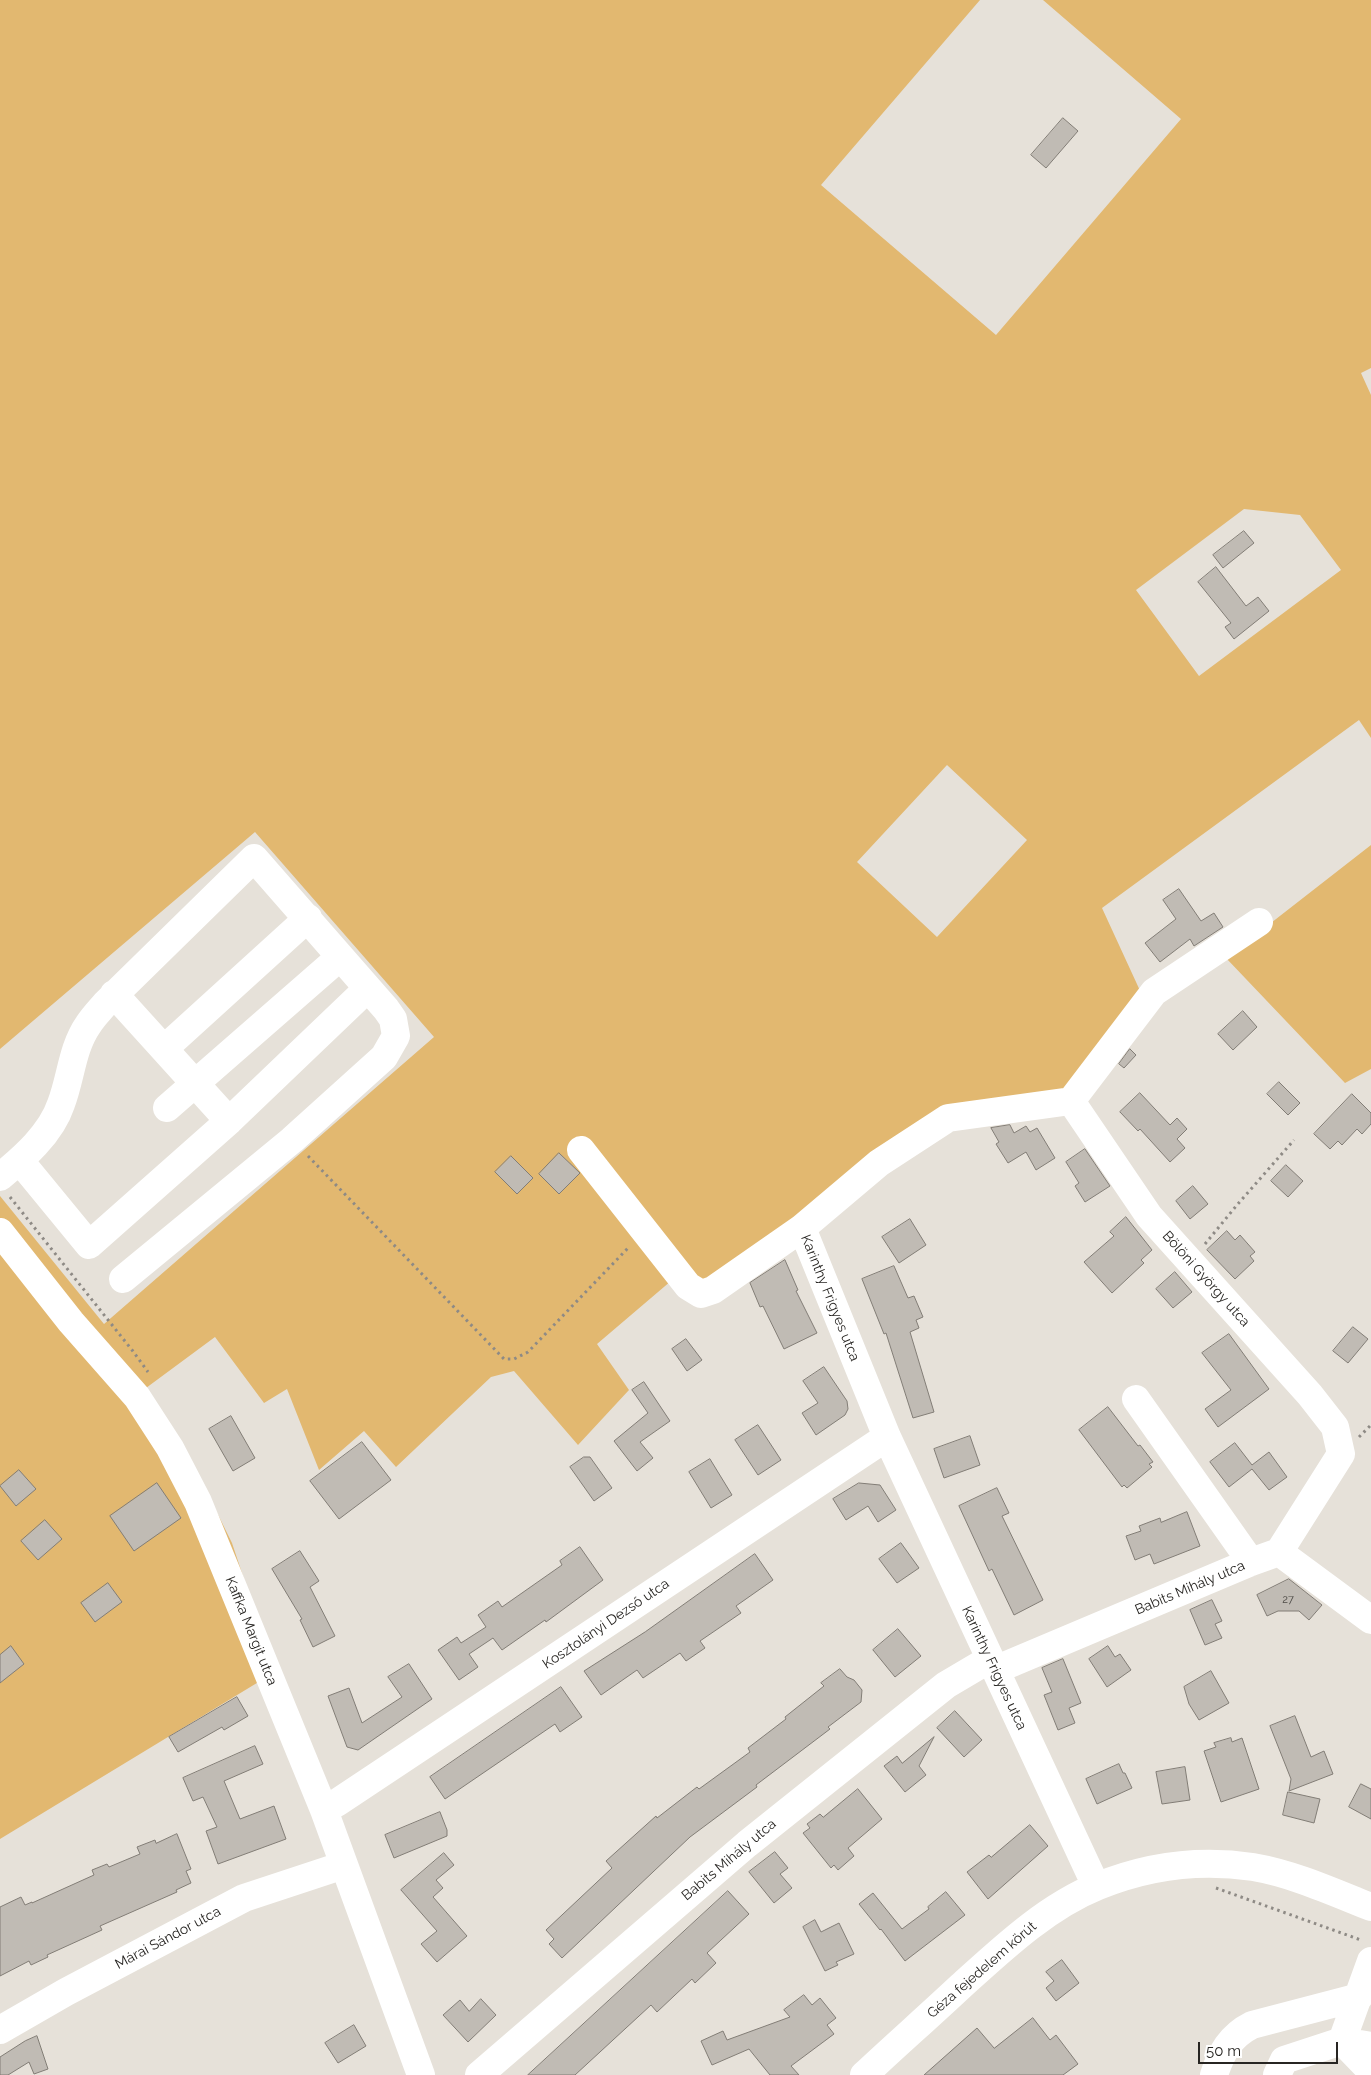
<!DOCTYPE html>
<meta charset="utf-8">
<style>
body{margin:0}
#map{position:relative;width:1371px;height:2075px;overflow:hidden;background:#e6e1d9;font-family:Raleway,sans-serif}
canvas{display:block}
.scale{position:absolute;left:1198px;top:2042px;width:140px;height:22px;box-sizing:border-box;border:2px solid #272522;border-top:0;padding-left:6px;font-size:15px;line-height:18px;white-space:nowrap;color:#272522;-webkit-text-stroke:4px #fff;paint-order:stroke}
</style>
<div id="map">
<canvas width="1371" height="2075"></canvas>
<div class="scale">50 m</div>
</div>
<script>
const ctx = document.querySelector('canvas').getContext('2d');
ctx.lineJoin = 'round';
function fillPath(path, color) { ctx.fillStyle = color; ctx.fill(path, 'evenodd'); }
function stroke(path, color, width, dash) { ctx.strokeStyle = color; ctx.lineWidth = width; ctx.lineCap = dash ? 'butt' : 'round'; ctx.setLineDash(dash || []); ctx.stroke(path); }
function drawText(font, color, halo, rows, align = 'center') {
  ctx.font = font + ' Raleway,sans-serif'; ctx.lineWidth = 4; ctx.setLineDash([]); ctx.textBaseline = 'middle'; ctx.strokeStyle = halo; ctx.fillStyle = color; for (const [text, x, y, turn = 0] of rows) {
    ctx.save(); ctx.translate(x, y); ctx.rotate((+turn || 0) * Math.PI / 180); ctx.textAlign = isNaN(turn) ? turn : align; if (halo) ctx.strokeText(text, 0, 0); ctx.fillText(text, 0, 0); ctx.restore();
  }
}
const green = new Path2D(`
 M0 0H980L821 185 996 335 1181 119 1043 0H1371V368L1361 373 1371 395V738L1359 720 1102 908 1142 995 1068 1090 940 1114 707 1286 678 1275 597 1344 629 1390 578 1445 514 1371 491 1377 396 1467 364 1431 319 1470 287 1389 264 1403 215 1337 146 1388 195 1468 232 1543 275 1672 0 1839V1196L104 1324 434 1037 255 832 0 1049ZM1244 509 1300 515 1341 570 1199 676 1136 590ZM947 765 1027 840 937 937 857 862Z
 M1371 845V1069L1345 1083 1226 958Z`);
const building = new Path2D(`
 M1063 118 1078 131 1046 168 1031 155Z
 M1244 531 1254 543 1223 568 1213 555Z
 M1216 567 1246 606 1258 597 1269 611 1234 639 1225 627 1231 623 1198 582Z
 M1179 889 1201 921 1214 913 1223 927 1194 946 1190 939 1160 962 1145 943 1176 919 1163 900Z
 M1243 1011 1257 1027 1233 1050 1218 1034Z
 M1130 1049 1136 1055 1124 1068 1119 1064Z
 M1279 1082 1300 1103 1288 1115 1267 1094Z
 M1140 1093 1170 1125 1177 1118 1187 1129 1177 1139 1185 1148 1170 1162 1140 1129 1138 1131 1120 1112Z
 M1352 1094 1371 1113V1124L1362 1134 1357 1129 1342 1145 1338 1141 1330 1149 1314 1134Z
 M1010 1125 1014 1133 1026 1126 1030 1132 1037 1128 1055 1158 1036 1170 1026 1152 1008 1163 996 1144 999 1142 991 1128Z
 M1085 1149 1110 1186 1085 1202 1075 1186 1079 1183 1066 1162Z
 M559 1153 580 1173 559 1194 539 1174Z
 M511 1156 533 1178 517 1194 495 1172Z
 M1286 1165 1303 1181 1288 1197 1271 1181Z
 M1193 1186 1208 1204 1190 1219 1176 1201Z
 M1126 1217 1152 1250 1141 1260 1144 1263 1112 1293 1084 1262 1114 1236 1110 1232Z
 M910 1219 926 1245 899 1263 882 1237Z
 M1227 1231 1235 1240 1240 1235 1255 1252 1250 1256 1254 1261 1235 1279 1207 1250Z
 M785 1260 798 1290 796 1291 817 1333 784 1349 763 1306 760 1307 750 1283Z
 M894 1266 908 1298 914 1296 923 1317 916 1320 919 1328 910 1332 934 1412 913 1418 886 1333 884 1334 862 1279Z
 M1175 1272 1192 1292 1173 1308 1156 1289Z
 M1353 1327 1368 1339 1348 1363 1333 1351Z
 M1229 1334 1269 1389 1218 1427 1205 1409 1231 1390 1202 1353Z
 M686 1339 702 1360 687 1371 672 1349Z
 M824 1367 847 1401 848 1409 845 1415 816 1435 802 1413 818 1403 803 1381Z
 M644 1382 670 1421 640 1442 653 1458 637 1471 614 1441 648 1413 632 1390Z
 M1108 1407 1138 1446 1140 1445 1153 1462 1149 1464 1152 1467 1127 1488 1124 1485 1122 1487 1079 1430Z
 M231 1416 255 1458 233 1471 209 1429Z
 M758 1425 781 1460 758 1475 735 1440Z
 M970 1436 980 1465 944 1478 934 1449Z
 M362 1442 391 1480 339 1519 310 1481Z
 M1235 1443 1252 1465 1269 1452 1287 1477 1269 1490 1252 1469 1229 1487 1210 1462Z
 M584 1457H590L612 1488 594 1501 570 1467Z
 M710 1459 732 1495 711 1508 689 1472Z
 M19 1470 36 1489 16 1506 0 1486Z
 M157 1483 181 1518 134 1551 110 1516Z
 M859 1483 880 1485 896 1510 878 1522 868 1506 846 1520 833 1499Z
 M997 1488 1009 1513 1002 1516 1043 1600 1014 1615 992 1569 989 1571 959 1506Z
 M1187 1512 1200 1546 1154 1564 1150 1554 1135 1560 1126 1536 1141 1531 1139 1526 1160 1518 1161 1522Z
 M45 1520 62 1539 38 1560 21 1541Z
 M901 1543 919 1568 897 1583 879 1559Z
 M580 1547 603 1580 546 1622 545 1620 502 1650 493 1638 469 1654 478 1667 459 1680 438 1650 457 1637 461 1643 486 1627 478 1615 498 1601 502 1607 562 1565 560 1561Z
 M300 1551 319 1581 310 1587 335 1636 313 1647 300 1620 302 1619 272 1569Z
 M755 1554 773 1580 736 1606 741 1613 700 1641 705 1648 686 1661 680 1653 643 1678 637 1670 601 1695 584 1671 645 1632Z
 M1289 1579 1322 1605 1309 1620 1299 1611H1278L1267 1616 1257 1595Z
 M108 1583 122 1602 95 1622 81 1603Z
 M1212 1600 1222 1621 1215 1624 1222 1638 1205 1645 1190 1610Z
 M898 1629 921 1656 895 1677 873 1650Z
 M11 1646 24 1664 0 1683V1655Z
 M1108 1646 1115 1657 1120 1654 1131 1670 1107 1687 1089 1659Z
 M1063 1659 1081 1703 1069 1708 1075 1723 1058 1730 1044 1695 1052 1692 1042 1668Z
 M409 1664 432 1699 358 1750 347 1747 328 1696 349 1688 362 1723 402 1697 388 1677Z
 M840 1669 847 1677 854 1680 862 1690 861 1702 828 1727 830 1729 756 1785 757 1787 690 1837 562 1958 549 1944 554 1939 546 1930 612 1868 606 1861 656 1816 657 1818 697 1787 699 1789 750 1752 748 1748 786 1719 785 1717 824 1686 821 1683Z
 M1211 1671 1229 1703 1199 1720 1189 1704 1184 1687Z
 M561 1687 582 1717 560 1732 555 1724 445 1799 430 1777Z
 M237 1697 248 1716 224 1730 222 1727 178 1752 169 1737Z
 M955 1711 982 1740 964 1757 937 1728Z
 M1295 1716 1311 1757 1324 1751 1333 1774 1289 1791 1291 1779 1270 1726Z
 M934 1737 919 1766 926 1775 905 1792 884 1766 897 1756 902 1763Z
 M1231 1738 1232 1742 1242 1738 1259 1789 1221 1802 1204 1751 1216 1747 1214 1743Z
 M255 1746 263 1764 224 1781 240 1819 274 1806 286 1839 218 1864 206 1831 217 1827 203 1797 193 1801 183 1778Z
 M1119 1764 1123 1773H1125L1132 1788 1097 1804 1086 1779Z
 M1185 1767 1190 1800 1162 1804 1156 1772Z
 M1361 1784 1371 1789V1819L1349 1807Z
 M858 1789 882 1819 848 1848 854 1856 838 1870 834 1865 831 1868 803 1833 810 1828 807 1824 820 1814 823 1817Z
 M1288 1792 1320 1799 1314 1823 1283 1815Z
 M440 1812 447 1830V1836L394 1858 385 1835Z
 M1030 1825 1048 1846 988 1899 967 1872 989 1855 991 1857Z
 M177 1834 191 1869 186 1871 191 1883 176 1890 177 1892 100 1926 102 1930 47 1955 48 1957 31 1965 29 1961 0 1976V1907L21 1897 25 1905 32 1902V1903L94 1875 92 1870 107 1864 109 1867 140 1854 137 1847 155 1840 156 1843Z
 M775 1852 788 1868 780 1874 792 1888 774 1903 749 1872Z
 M444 1853 454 1865 436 1880 443 1888 433 1897 467 1936 437 1962 421 1944 437 1931 401 1890Z
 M728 1891 749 1914 707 1953 716 1963 695 1983 692 1979 657 2012 651 2005 575 2075H528Z
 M946 1892 965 1915 905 1961 881 1929 880 1930 859 1904 873 1893 902 1929 929 1909 928 1907Z
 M815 1920 821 1932 839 1923 854 1954 836 1962 838 1965 825 1971 803 1927Z
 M1062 1960 1079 1983 1056 2001 1046 1988 1054 1981 1046 1972Z
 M804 1995 812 2005 820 1998 836 2018 827 2025 834 2034 791 2066 799 2075H770L749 2049 712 2065 701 2041 723 2031 727 2040 790 2017 784 2010Z
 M481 1999 496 2015 468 2042 443 2015 460 2000 469 2011Z
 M1033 2018 1050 2040 1056 2035 1078 2064 1063 2075H924L977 2028 994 2048Z
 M354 2025 366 2046 338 2063 325 2043Z
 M37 2036 48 2069 34 2074 29 2062 8 2075H0V2057L25 2041Z`);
const path = new Path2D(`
 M308 1156 504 1359H514L528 1352 629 1247
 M10 1197 132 1350 148 1372
 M1205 1244 1237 1205 1294 1140
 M1359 1437 1371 1425
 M1216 1888 1361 1940`);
const minor = new Path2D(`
 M114 994 229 1121
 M165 1048 308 918
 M167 1108 340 957
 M581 1150 688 1286 701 1294 713 1290 802 1228
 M20 1161 89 1245 229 1121 367 989
 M0 1177C23 1158 51 1134 61 1104 71 1078 72 1048 88 1025 93 1017 99 1011 105 1004L254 858 386 1009 393 1019 396 1036 384 1057 292 1140 123 1279
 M0 1232 71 1322 137 1397 170 1448 198 1502 324 1810 421 2075
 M1136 1399 1251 1562
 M1279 1552 1371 1620
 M995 1670 1251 1562 1279 1552 1341 1454 1335 1427 1310 1395 1149 1216 1071 1101
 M324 1810 338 1802 887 1437
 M1096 1886 887 1437 802 1228 879 1163 948 1118 1071 1101 1154 992 1259 922
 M0 2030 66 1992 244 1898 344 1865
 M1342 2041 1371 1961
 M1342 2041 1371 2071
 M479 2075 747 1844 946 1685 990 1659
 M864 2075C896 2045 929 2016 961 1986 1002 1949 1046 1907 1098 1886 1147 1866 1200 1859 1253 1867 1294 1874 1333 1892 1371 1907
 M1214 2075C1221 2053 1230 2036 1252 2025L1359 1997
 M1277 2075 1284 2060 1342 2041 1371 2046`);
const numberNames = [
 ["27",1288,1600]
];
const streetNames = [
 ["Bölöni György utca",1206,1279,48],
 ["Karinthy Frigyes utca",830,1298,68],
 ["Babits Mihály utca",1190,1588,-23],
 ["Kosztolányi Dezső utca",606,1624,-34],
 ["Kaffka Margit utca",251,1631,68],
 ["Karinthy Frigyes utca",994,1668,65],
 ["Babits Mihály utca",729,1860,-40],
 ["Márai Sándor utca",168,1938,-28],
 ["Géza fejedelem körút",982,1970,-41]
];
fillPath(green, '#e2b870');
fillPath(building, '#c0bbb4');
stroke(building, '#827d76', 1);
stroke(path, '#8e8a85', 3, [2.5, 4]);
stroke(minor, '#fff', 28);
drawText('11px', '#4d4a46', null, numberNames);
drawText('14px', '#272522', '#fff', streetNames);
</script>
